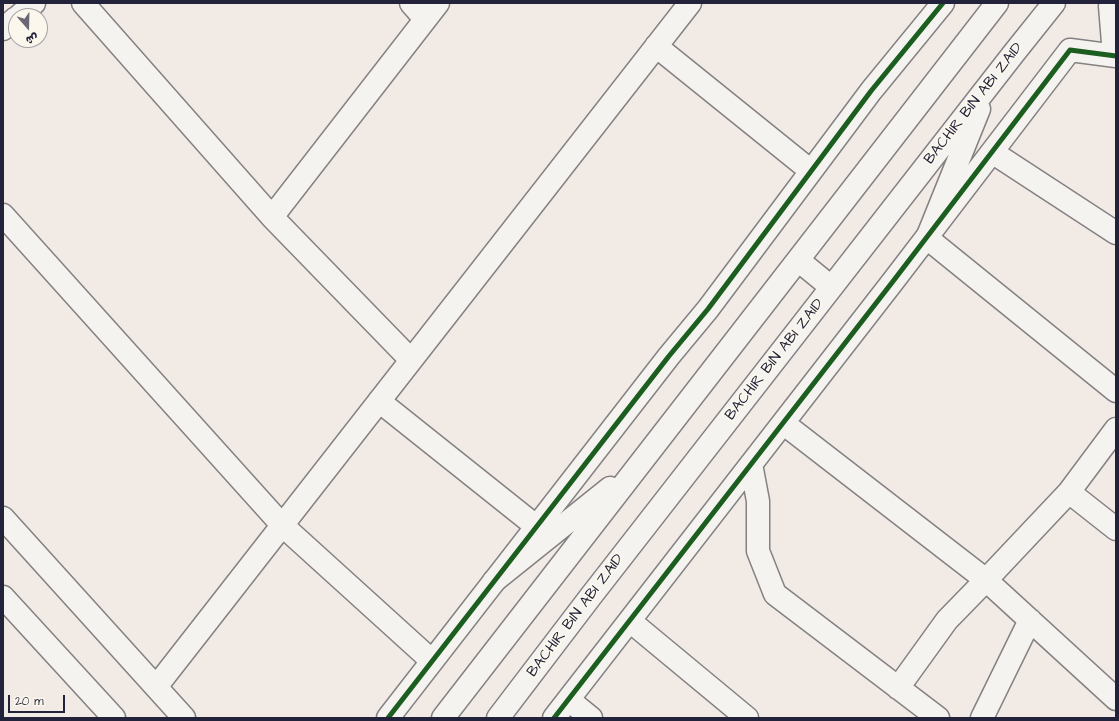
<!DOCTYPE html>
<meta charset="utf-8">
<style>
body{margin:0}
#map{position:relative;width:1119px;height:721px;overflow:hidden;background:#f2eae5;font-family:"Architects Daughter","Playpen Sans Arabic",sans-serif}
canvas{display:block}
.frame{position:absolute;inset:0;border:4px solid #22223b;pointer-events:none}
.north{position:absolute;left:8px;top:8px;width:40px;height:40px;box-sizing:border-box;background:#fbf7ec;border:1px solid #a4a2a5;border-radius:50%;rotate:160deg;font-size:11px;font-weight:700;line-height:16px;text-align:center;color:#22223b}
.north::after{content:'';display:block;margin:auto;width:14px;height:18px;background:#6b6876;clip-path:polygon(50% 0,100% 100%,50% 72%,0 100%)}
.scale{position:absolute;left:8px;top:695px;width:57px;height:18px;box-sizing:border-box;border:2px solid #22223b;border-top:0;padding-left:5px;font-size:12px;line-height:14px;white-space:nowrap;color:#22223b;-webkit-text-stroke:3px #fbf7ec;paint-order:stroke}
</style>
<div id="map">
<canvas width="1119" height="721"></canvas>
<div class="frame"></div>
<div class="north">ش</div>
<div class="scale">20 m</div>
</div>
<script>
const ctx = document.querySelector('canvas').getContext('2d');
ctx.lineJoin = 'round';
function stroke(path, color, width, dash) { ctx.strokeStyle = color; ctx.lineWidth = width; ctx.lineCap = dash ? 'butt' : 'round'; ctx.setLineDash(dash || []); ctx.stroke(path); }
function drawText(font, color, halo, rows, align = 'center') {
  ctx.font = font + ' "Architects Daughter",sans-serif'; ctx.lineWidth = 3.5; ctx.setLineDash([]); ctx.textBaseline = 'middle'; ctx.strokeStyle = halo; ctx.fillStyle = color; for (const [text, x, y, turn = 0] of rows) {
    ctx.save(); ctx.translate(x, y); ctx.rotate((+turn || 0) * Math.PI / 180); ctx.textAlign = isNaN(turn) ? turn : align; if (halo) ctx.strokeText(text, 0, 0); ctx.fillText(text, 0, 0); ctx.restore();
  }
}
const minor = new Path2D(`
 M83 3 272 217 411 360
 M411 3 425 19
 M1112 3 1110 6 1114 55
 M19 16 34 3
 M3 29 16 18
 M656 46 811 171
 M992 152 1116 233
 M3 215 282 525 432 661
 M272 217 438 3
 M927 238 1116 391
 M379 401 537 527
 M783 423 986 580 1116 699
 M751 464 758 501V551L775 594 938 718
 M1069 492 1116 529
 M3 518 184 718
 M3 597 114 718
 M630 621 747 718
 M156 687 690 3
 M898 688 947 620 986 580 1069 492 1116 429
 M569 700 591 718
 M388 718 669 356 708 309 871 91 943 3
 M554 718 894 280 1070 50 1116 56
 M982 718 1030 620`);
const secondary = new Path2D(`
 M927 238 979 109
 M798 260 831 287
 M494 581 610 488
 M443 718 997 3
 M498 718 591 596 1014 53 1054 3`);
const cycleway = new Path2D(`
 M388 718 669 356 708 309 871 91 943 3
 M554 718 894 280 1070 50 1116 56`);
const streetNames = [
 ["BACHIR BIN ABI ZAID",974,104,-52],
 ["BACHIR BIN ABI ZAID",775,360,-52],
 ["BACHIR BIN ABI ZAID",576,616,-53]
];
stroke(minor, '#848083', 25);
stroke(secondary, '#848083', 25);
stroke(minor, '#f5f3ef', 22);
stroke(secondary, '#f5f3ef', 22);
stroke(cycleway, '#1b5e20', 5);
drawText('15px', '#22223b', '#fbf7ec', streetNames);
</script>
